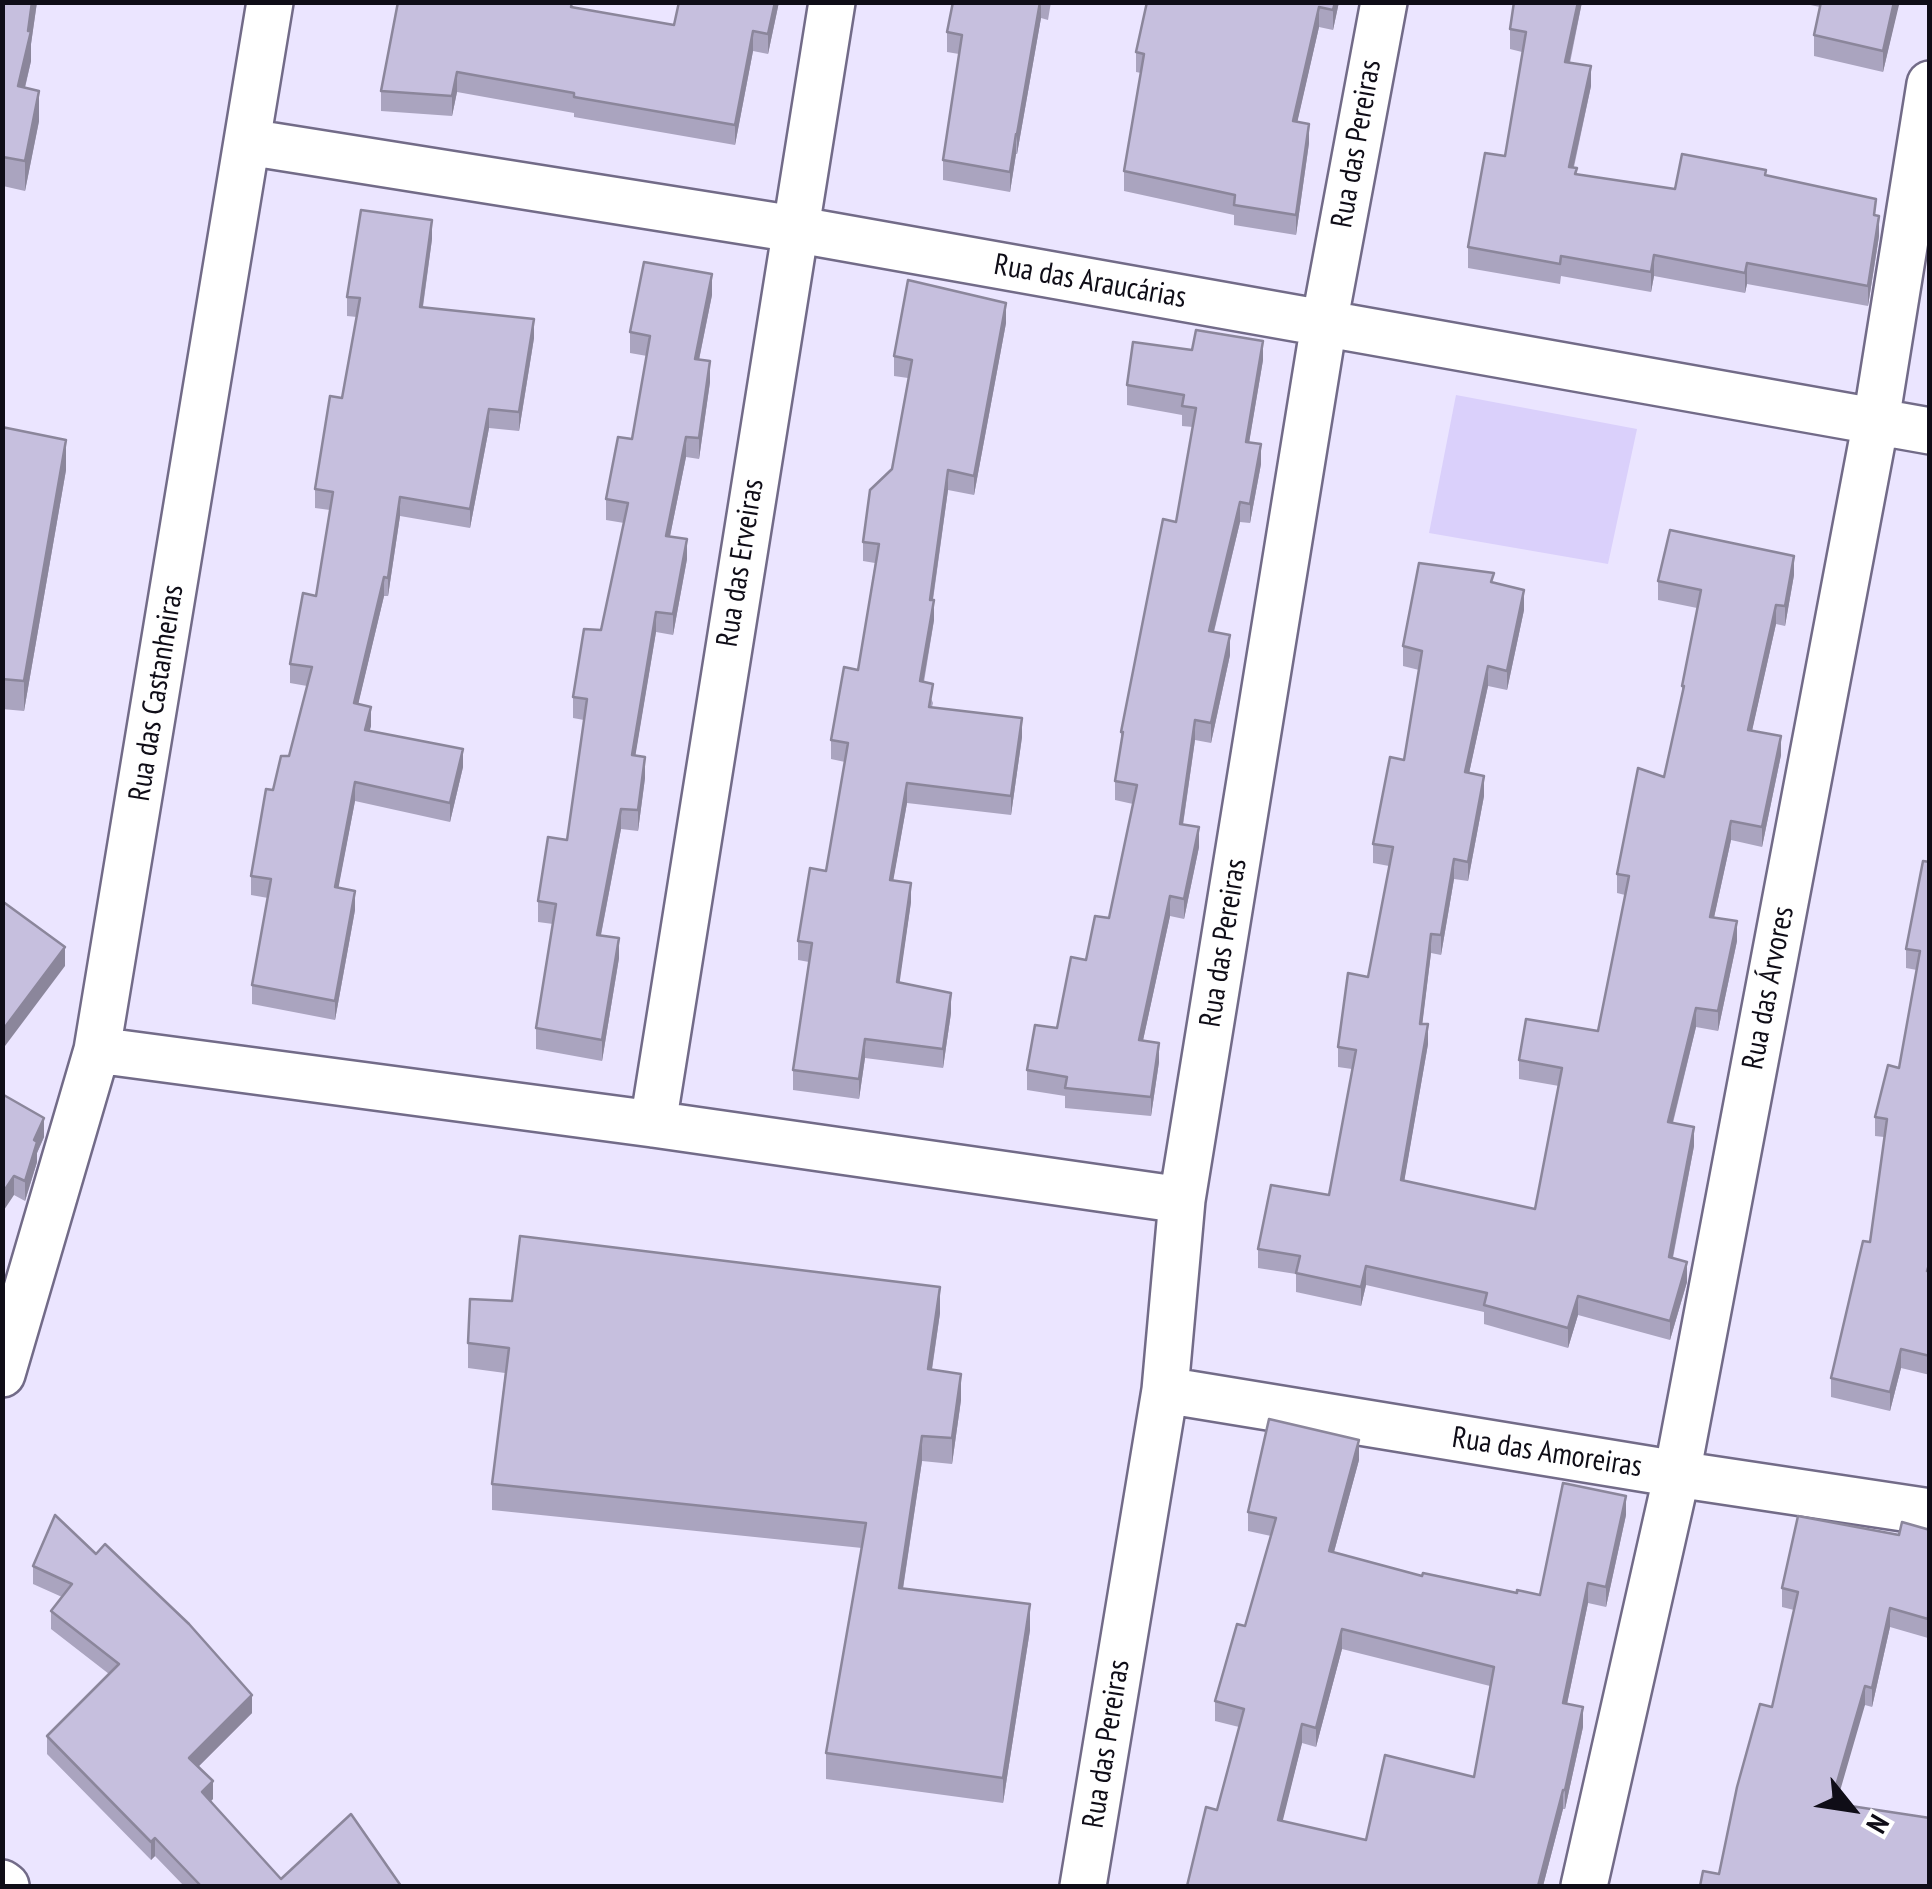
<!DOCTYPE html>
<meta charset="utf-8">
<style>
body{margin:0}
#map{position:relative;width:1932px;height:1889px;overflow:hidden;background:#ebe5ff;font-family:"PT Sans Narrow",sans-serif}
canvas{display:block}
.frame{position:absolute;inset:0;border:5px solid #0f0d17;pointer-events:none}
.north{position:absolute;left:1802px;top:1759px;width:100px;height:100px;-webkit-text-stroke:8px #fff;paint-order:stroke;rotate:120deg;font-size:28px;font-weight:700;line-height:40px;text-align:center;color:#0f0d17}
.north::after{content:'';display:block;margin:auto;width:35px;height:45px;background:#0f0d17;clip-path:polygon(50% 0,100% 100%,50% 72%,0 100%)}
</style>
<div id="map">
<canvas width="1932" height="1889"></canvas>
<div class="frame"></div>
<div class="north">N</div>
</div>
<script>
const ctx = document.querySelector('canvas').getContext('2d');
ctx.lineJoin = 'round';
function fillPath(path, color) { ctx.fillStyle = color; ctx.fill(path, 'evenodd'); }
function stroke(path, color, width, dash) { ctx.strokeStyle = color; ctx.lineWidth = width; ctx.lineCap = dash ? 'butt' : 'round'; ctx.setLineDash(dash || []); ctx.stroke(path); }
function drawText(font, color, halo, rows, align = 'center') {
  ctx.font = font + ' "PT Sans Narrow",sans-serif'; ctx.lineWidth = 8; ctx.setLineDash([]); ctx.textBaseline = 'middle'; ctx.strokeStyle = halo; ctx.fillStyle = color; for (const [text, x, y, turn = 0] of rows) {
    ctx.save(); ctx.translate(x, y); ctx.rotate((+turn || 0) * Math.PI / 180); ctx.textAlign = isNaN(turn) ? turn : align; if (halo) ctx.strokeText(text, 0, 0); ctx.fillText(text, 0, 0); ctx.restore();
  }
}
const green = new Path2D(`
 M1456 395 1637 429 1608 564 1429 533Z`);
const street = new Path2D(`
 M248 142 794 229 1930 431
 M97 1050 653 1124 1182 1200
 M653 1124 832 2
 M2 1374 97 1050 270 2
 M1165 1390 1677 1474 1930 1512
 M2 1883 6 1886
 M1083 1886 1165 1390 1182 1200 1324 324 1384 2
 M1584 1886 1677 1474 1876 421 1930 84`);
const wall = new Path2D(`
 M2 2H37L31 44V61L25 88 39 121 25 191 3 186 2 189Z
 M779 2 768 54 753 51 735 145 574 117V113L457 92 452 116 381 111V91L576 8 674 25Z
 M953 2H1051L1048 20 1041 18 1017 154H1016L1010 192 943 180V160L959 54 947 52V32Z
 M1339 2 1333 30 1319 27 1297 122 1309 143 1296 235 1234 225V215L1124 191V171L1141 73 1136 72V52Z
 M1514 2H1582L1570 63 1591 86 1574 167 1577 174 1675 189 1766 175 1876 215 1879 236 1868 306 1747 284 1745 293 1654 276 1651 292 1561 276 1560 284 1468 268V247L1505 156 1522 52 1510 49V29Z
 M1796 2H1899L1883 72 1814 56V35L1820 7Z
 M432 239 423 307 534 338 519 431 489 428 470 528 400 516 388 596H384L358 704 371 726 369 731 463 767 450 822 355 801 338 888 355 910 335 1020 252 1004V985L268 898 251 895V876L273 790 289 756 307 686 290 683V664L316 596 330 510 315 508V489L342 398 357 317 347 316V297Z
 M712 295 699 360 710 382 699 459 686 457 670 536 687 559 673 635 656 632 635 756 645 778 638 831 621 829 601 935 619 958 602 1061 536 1049V1028L553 924 538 922V901L567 840 584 720 573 718V697L601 630 624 523 606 520V499L632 439 647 356 630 353V332Z
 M1006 323 974 495 948 490 933 600 934 620 924 682 933 703 932 707 1022 737 1011 815 907 803 893 880 911 902 899 982 951 1013 943 1068 865 1058 859 1099 793 1090V1070L809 962 798 960V941L826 871 845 762 831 759V740L858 670 875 563 863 561V542L892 469 908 378 894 376V356Z
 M1263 360 1249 442 1261 464 1250 523 1240 522 1214 632 1230 655 1211 743 1195 740 1183 825 1199 847 1184 919 1170 916 1143 1040 1159 1062 1151 1116 1065 1108V1096L1027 1090V1070L1057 1028 1086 960 1109 918 1133 804 1115 800V781L1121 743V732L1176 522 1193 427 1182 426V415L1127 405V385Z
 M2 427 66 470 24 711 2 709Z
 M1794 575 1785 626 1776 624 1752 730 1781 755 1762 847 1731 840 1714 917 1737 941 1718 1031 1696 1027 1673 1123 1694 1146 1673 1258 1687 1282 1670 1340 1578 1315 1568 1348 1484 1324V1312L1366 1285 1361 1306 1296 1292V1274L1258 1268V1249L1329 1195 1352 1069 1338 1067V1047L1368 977 1389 866 1373 863V844L1404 760 1419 670 1403 666V646L1494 583 1524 610 1507 690 1488 686 1469 773 1484 796 1468 881 1454 879 1441 955 1431 953 1422 1024 1428 1044 1404 1181 1535 1209 1559 1086 1519 1079V1060L1598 1031 1625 895 1617 893V874L1664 777 1682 695V686L1697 608 1658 600V581Z
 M1930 862V1375L1901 1368 1890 1411 1831 1397V1378L1870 1242 1884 1137 1875 1136V1117L1899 1068 1917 970 1906 968V949Z
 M2 1094 44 1137 37 1153V1162L25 1201 14 1195Z
 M940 1313 932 1370 961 1400 952 1464 922 1461 903 1589 1030 1630 1003 1803 826 1779V1753L862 1548 492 1510V1484L505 1373 468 1368V1343Z
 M1359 1460 1334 1552 1422 1576 1517 1593 1540 1595 1626 1515 1606 1607 1588 1603 1567 1704 1583 1727 1565 1809H1563L1543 1886 1217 1810 1239 1727 1215 1721V1701L1245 1626 1271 1536 1248 1531V1512ZM1342 1649 1490 1686 1474 1777 1366 1840 1282 1821 1302 1743 1316 1747Z
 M55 1515 252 1713 198 1767 213 1799 210 1801 281 1879 401 1886H184L155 1856 151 1860 47 1754V1736L109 1674 51 1629V1611L62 1597 33 1584V1566Z
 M1930 1530 1928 1638 1890 1627 1872 1707 1865 1705 1719 1874 1772 1707 1794 1610 1782 1607V1588L1899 1535Z`);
const shadedWall = new Path2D(`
 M32 2H37L31 44V61L18 116V86Z
 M775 2H779L768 54V34Z
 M1041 2V18L1017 154V134Z
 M1335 2H1339L1333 30V10Z
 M1578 2H1582L1565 83V62Z
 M1894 2H1899V5L1883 72V51Z
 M1319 7V27L1293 141V121Z
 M753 31V51L735 145V125Z
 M1591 66V86L1569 187V167Z
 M457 72V92L452 116V96Z
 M39 91V121L25 191V161Z
 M1309 124V143L1296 235V215Z
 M1016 134V154L1010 192V172Z
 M1879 216V236L1868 306V286Z
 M432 220V239L420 326V307Z
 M1654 255V276L1651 292V272Z
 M1747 263V284L1745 293V273Z
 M712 274V295L695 379V359Z
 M1006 303V323L974 495V476Z
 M534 319V338L519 431V412Z
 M1263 341V360L1246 461V442Z
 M710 361V382L699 459V438Z
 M489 409V428L470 528V509Z
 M686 437V457L666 556V536Z
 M66 440V470L24 711V681Z
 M1261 444V464L1250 523V504Z
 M948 470V490L930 619V600Z
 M400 497V516L388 596V578Z
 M1240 502V522L1209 651V631Z
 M687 539V559L673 635V614Z
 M1794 556V575L1785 626V606Z
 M384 577V596L354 722V703Z
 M1524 590V610L1507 690V671Z
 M934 600V620L920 701V681Z
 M1776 605V624L1748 749V730Z
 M656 612V632L632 776V755Z
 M1230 635V655L1211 743V723Z
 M1488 666V686L1465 792V772Z
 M371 707V726L365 749V730Z
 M1022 718V737L1011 815V796Z
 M1195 720V740L1180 844V824Z
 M1781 736V755L1762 847V827Z
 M463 749V767L450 822V803Z
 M645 757V778L638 831V810Z
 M1484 776V796L1468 881V862Z
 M355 782V801L335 906V887Z
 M907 783V803L890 899V880Z
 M621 809V829L597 955V935Z
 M1731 821V840L1710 936V917Z
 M1199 827V847L1184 919V899Z
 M1454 859V879L1441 955V935Z
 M911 883V902L897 1001V982Z
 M355 891V910L335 1020V1001Z
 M1170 896V916L1139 1059V1040Z
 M1737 921V941L1718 1031V1011Z
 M1431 934V953L1420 1043V1024Z
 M619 938V958L602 1061V1040Z
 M65 947V966L2 1050V1031Z
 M951 993V1013L943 1068V1049Z
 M1696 1008V1027L1668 1141V1122Z
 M1428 1024V1044L1401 1200V1180Z
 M865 1039V1058L859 1099V1079Z
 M1159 1043V1062L1151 1116V1097Z
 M44 1118V1137L37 1153V1162L25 1201V1181L34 1140Z
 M1694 1127V1146L1669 1276V1257Z
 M14 1176V1195L2 1213V1194Z
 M1687 1262V1282L1670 1340V1321Z
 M1366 1266V1285L1361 1306V1287Z
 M940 1287V1313L928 1395V1369Z
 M1578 1296V1315L1568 1348V1328Z
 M1901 1349V1368L1890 1411V1392Z
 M961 1374V1400L952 1464V1438Z
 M922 1436V1461L899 1614V1588Z
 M1359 1440V1460L1329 1570V1551Z
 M1626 1496V1515L1606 1607V1587Z
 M1588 1583V1603L1563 1723V1703Z
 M1030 1604V1630L1003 1803V1778Z
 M1890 1608V1627L1872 1707V1688Z
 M1342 1629V1649L1316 1747V1728Z
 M1865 1686V1705L1831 1822V1803Z
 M252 1695V1713L189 1776V1758Z
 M1583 1707V1727L1565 1809V1790Z
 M1302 1724V1743L1278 1840V1820Z
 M213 1781V1799L202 1810V1792Z
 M1563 1790V1809L1543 1886H1538Z
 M155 1838V1856L151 1860V1842Z`);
const building = new Path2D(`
 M2 2H32L28 31H31L18 86 39 91 25 161 3 157 2 159Z
 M398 2H572L571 7 674 25 679 2H775L768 34 753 31 735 125 574 97V93L457 72 452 96 381 91Z
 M953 2H1040L1017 134H1016L1010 172 943 160 962 35 947 32Z
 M1147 2H1335L1333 10 1319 7 1293 121 1309 124 1296 215 1234 205 1235 195 1124 171 1144 54 1136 52Z
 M1514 2H1578L1565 62 1591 66 1569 167 1577 168 1575 174 1675 189 1682 154 1766 170 1765 175 1876 199 1874 215 1879 216 1868 286 1747 263 1745 273 1654 255 1651 272 1561 256 1560 264 1468 247 1485 153 1505 156 1526 32 1510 29Z
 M1821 2H1894L1883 51 1814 35Z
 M361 210 432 220 420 307 534 319 519 412 489 409 470 509 400 497 388 578 384 577 354 703 371 707 365 730 463 749 450 803 355 782 335 887 355 891 335 1001 252 985 271 879 251 876 266 789 273 790 281 756H289L312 667 290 664 303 593 316 596 333 492 315 489 330 396 342 398 360 298 347 297Z
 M644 262 712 274 695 359 710 361 699 438 686 437 666 536 687 539 673 614 656 612 632 755 645 757 638 810 621 809 597 935 619 938 602 1040 536 1028 556 904 538 901 548 837 567 840 587 699 573 697 584 629 601 630 628 503 606 499 618 437 632 439 650 336 630 332Z
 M908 280 1006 303 974 476 948 470 930 600H934L920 681 933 684 929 707 1022 718 1011 796 907 783 890 880 911 883 897 982 951 993 943 1049 865 1039 859 1079 793 1070 812 943 798 941 810 868 826 871 848 743 831 740 844 667 858 670 879 544 863 542 870 490 892 469 912 360 894 356Z
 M1196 330 1263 341 1246 442 1261 444 1250 504 1240 502 1209 631 1230 635 1211 723 1195 720 1180 824 1199 827 1184 899 1170 896 1139 1040 1159 1043 1151 1097 1065 1088 1067 1077 1027 1070 1035 1025 1057 1028 1071 957 1086 960 1095 916 1109 918 1137 785 1115 781 1123 732H1121L1163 519 1176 522 1196 408 1182 406 1184 395 1127 385 1133 342 1192 350Z
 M2 427 66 440 24 681 2 679Z
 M1670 530 1794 556 1785 606 1776 605 1748 730 1781 736 1762 827 1731 821 1710 917 1737 921 1718 1011 1696 1008 1668 1122 1694 1127 1669 1257 1687 1262 1670 1321 1578 1296 1568 1328 1484 1305 1487 1293 1366 1266 1361 1287 1296 1273 1300 1256 1258 1249 1271 1185 1329 1195 1356 1050 1338 1047 1348 973 1368 977 1393 847 1373 844 1390 757 1404 760 1422 651 1403 646 1419 563 1494 573 1491 582 1524 590 1507 671 1488 666 1465 772 1484 776 1468 862 1454 859 1441 935 1431 934 1420 1024H1428L1401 1180 1535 1209 1562 1068 1519 1060 1526 1019 1598 1031 1629 876 1617 874 1638 768 1664 777 1684 686H1682L1701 590 1658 581Z
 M1923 861 1930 862V1261L1927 1271 1930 1272V1356L1901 1349 1890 1392 1831 1378 1863 1241 1870 1242 1887 1119 1875 1117 1888 1065 1899 1068 1920 951 1906 949Z
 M2 901 65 947 2 1031Z
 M2 1094 44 1118 34 1140 37 1142 25 1181 14 1176 2 1194Z
 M520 1236 940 1287 928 1369 961 1374 952 1438 922 1436 899 1588 1030 1604 1003 1778 826 1753 866 1523 492 1484 509 1348 468 1343 470 1299 512 1301Z
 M1269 1419 1359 1440 1329 1551 1422 1576 1423 1573 1517 1593V1590L1540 1595 1563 1483 1626 1496 1606 1587 1588 1583 1563 1703 1583 1707 1565 1790H1563L1538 1886H1187L1206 1807 1217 1810 1244 1709 1215 1701 1237 1624 1245 1626 1276 1518 1248 1512ZM1342 1629 1494 1667 1474 1777 1385 1755 1366 1840 1278 1820 1302 1724 1316 1728Z
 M55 1515 96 1554 105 1544 189 1624 252 1695 189 1758 213 1781 202 1792 281 1879 351 1814 401 1886H201L155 1838 151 1842 47 1736 119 1664 51 1611 72 1584 33 1566Z
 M1798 1516 1899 1535 1902 1522 1930 1530 1928 1619 1890 1608 1872 1688 1865 1686 1831 1803 1930 1818V1886H1700L1703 1871 1719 1874 1737 1787 1760 1704 1772 1707 1798 1592 1782 1588Z`);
const streetNames = [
 ["Rua das Pereiras",1357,144,-80],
 ["Rua das Araucárias",1090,282,10],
 ["Rua das Erveiras",741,563,-81],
 ["Rua das Castanheiras",157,693,-81],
 ["Rua das Pereiras",1224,943,-81],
 ["Rua das Árvores",1769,988,-79],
 ["Rua das Amoreiras",1547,1453,9],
 ["Rua das Pereiras",1107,1744,-81]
];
fillPath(green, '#dad0fb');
stroke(street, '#726b88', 50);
stroke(street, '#fff', 45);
fillPath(wall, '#aaa4bf');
fillPath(shadedWall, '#8b869b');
fillPath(building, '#c6bfde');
stroke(building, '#8b869b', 2.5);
drawText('30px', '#0f0d17', '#fff', streetNames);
</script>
